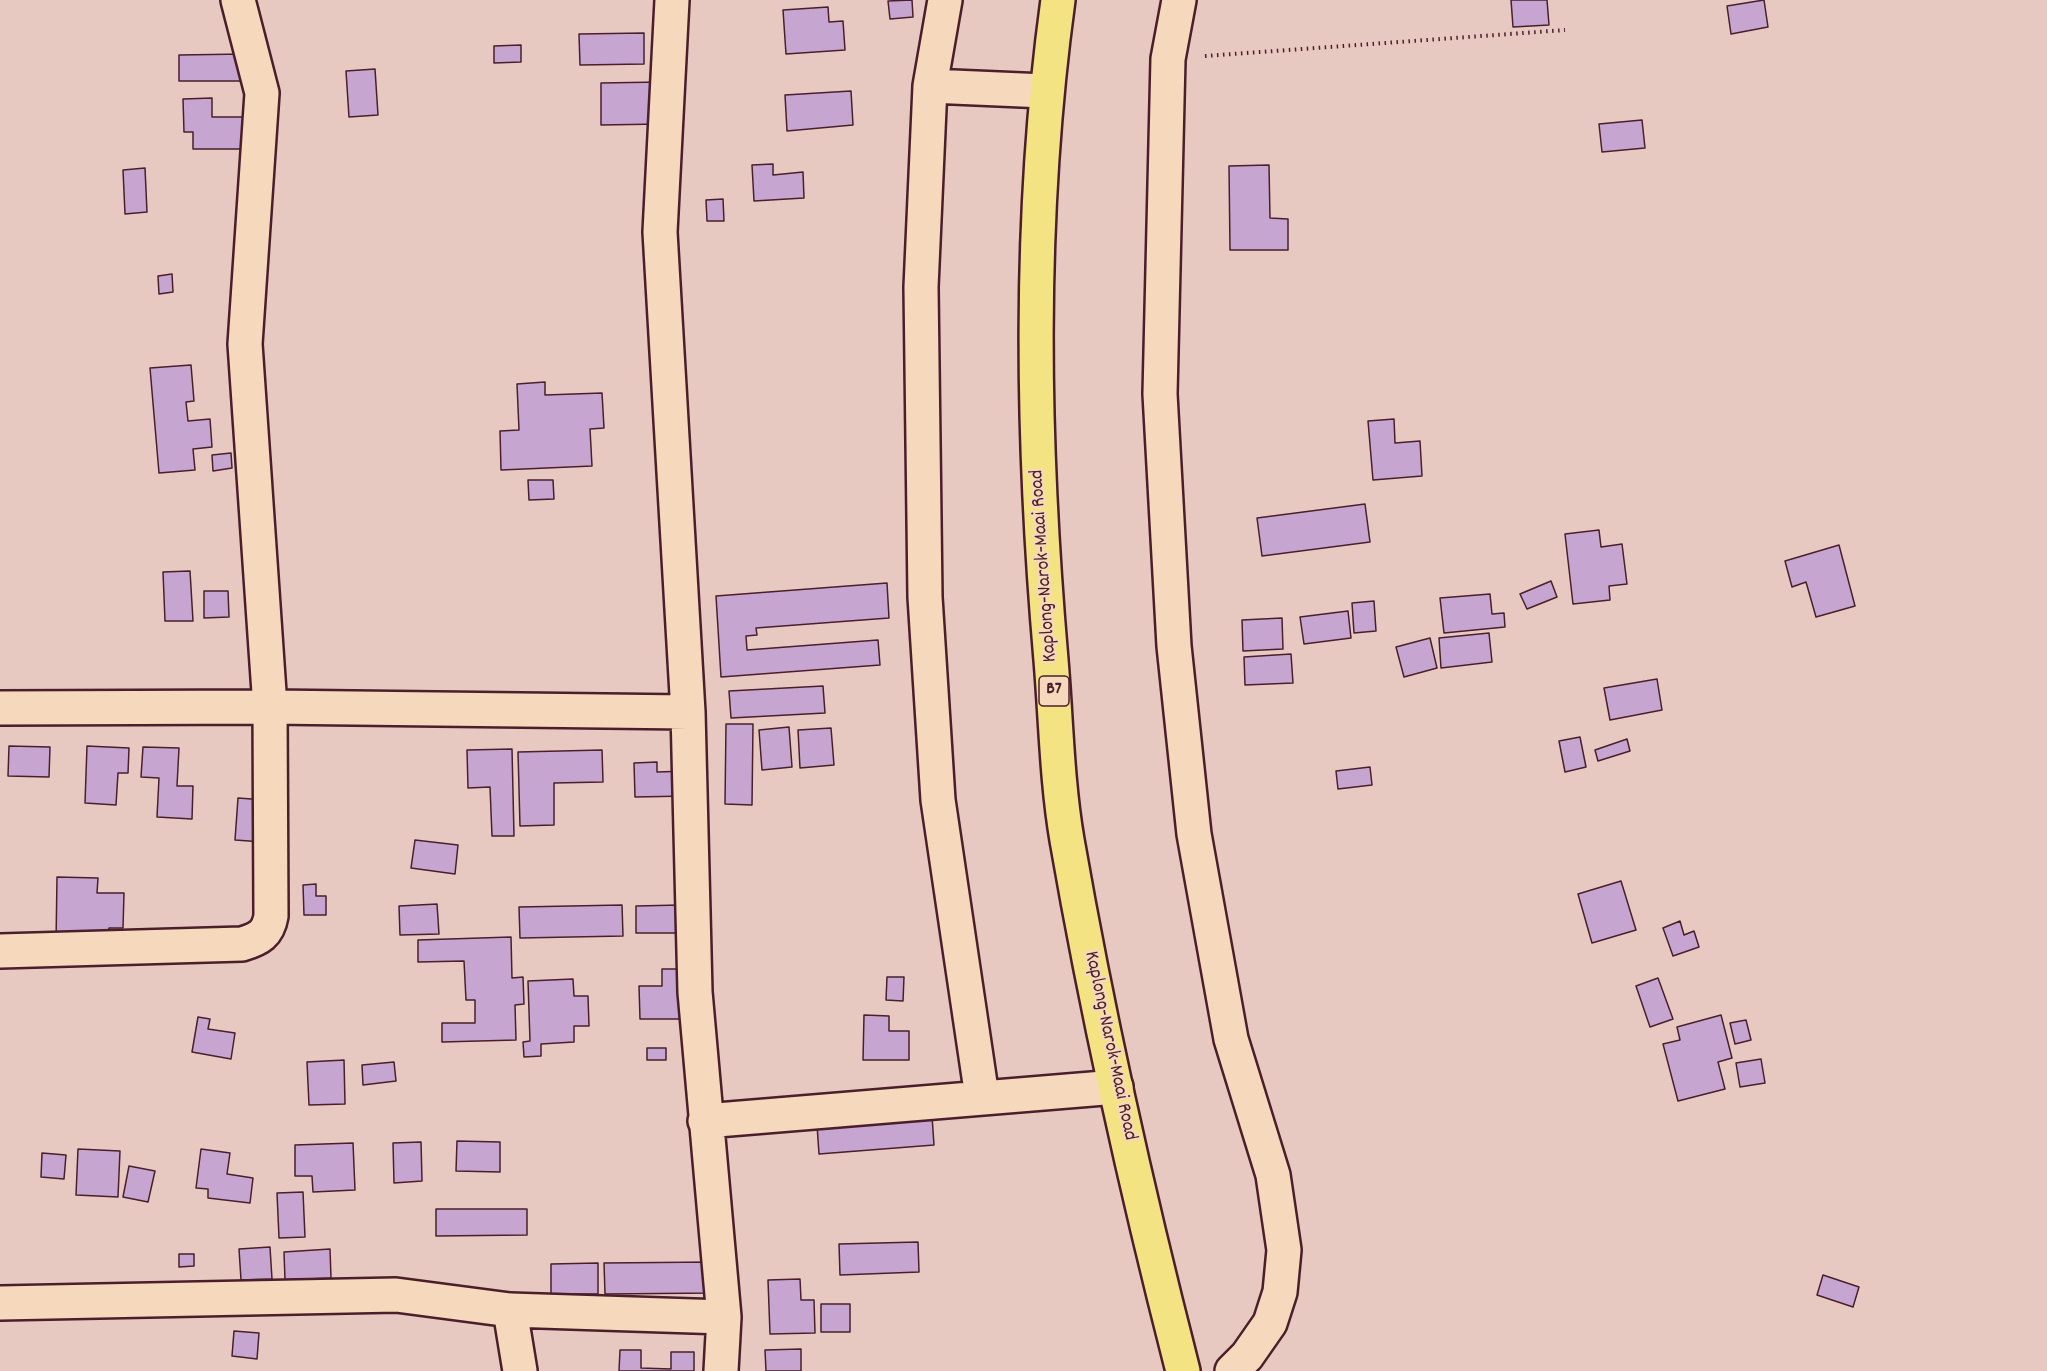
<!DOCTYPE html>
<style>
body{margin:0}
canvas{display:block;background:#e8c9c2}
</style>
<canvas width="2047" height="1371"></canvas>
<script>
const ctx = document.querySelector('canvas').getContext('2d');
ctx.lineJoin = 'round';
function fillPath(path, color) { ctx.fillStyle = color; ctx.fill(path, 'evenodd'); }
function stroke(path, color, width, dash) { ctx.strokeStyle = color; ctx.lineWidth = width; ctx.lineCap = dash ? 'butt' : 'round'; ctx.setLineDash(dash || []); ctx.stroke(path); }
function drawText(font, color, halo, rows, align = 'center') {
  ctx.font = font + ' Dekko,sans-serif'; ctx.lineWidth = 4.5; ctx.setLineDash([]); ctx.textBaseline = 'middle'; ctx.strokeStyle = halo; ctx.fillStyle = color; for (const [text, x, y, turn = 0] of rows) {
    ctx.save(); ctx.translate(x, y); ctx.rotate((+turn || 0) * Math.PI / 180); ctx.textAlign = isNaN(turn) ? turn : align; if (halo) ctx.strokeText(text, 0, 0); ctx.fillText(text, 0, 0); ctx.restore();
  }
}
const building = new Path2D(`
 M912 0 913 17 890 19 888 1Z
 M1511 0H1547L1549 25 1513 27Z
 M1764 0 1768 27 1731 34 1727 6Z
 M828 7 829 22 843 21 845 50 786 54 783 10Z
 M644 33V64L580 65 579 34Z
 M521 45V62L494 63V46Z
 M244 54V81H179V55Z
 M375 69 378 115 349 117 346 71Z
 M660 82V124L601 125V83Z
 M851 91 853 125 787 131 785 95Z
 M212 98V117H248L249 149H193V132H184L183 99Z
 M1642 120 1645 148 1602 152 1599 124Z
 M773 164V175L803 172 804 198 754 201 752 165Z
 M1269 165 1270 218 1288 219V250H1230L1229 166Z
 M145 168 147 212 125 214 123 170Z
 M723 199 724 221H707L706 200Z
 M172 274 173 292 159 294 158 276Z
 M191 365 194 401 186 402 188 421 210 419 212 447 193 449 195 470 159 473 150 368Z
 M545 382V395L602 393 604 428 590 429 592 466 501 470 500 431 519 430 517 384Z
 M1394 419 1395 443 1420 441 1422 476 1373 480 1368 421Z
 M231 453 232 468 213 471 212 455Z
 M528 480H553L554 499 529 500Z
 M1365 504 1370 542 1262 556 1257 518Z
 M1599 530 1601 547 1622 544 1627 584 1609 586 1610 600 1573 604 1565 534Z
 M1839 545 1855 606 1816 617 1806 582 1792 587 1785 561Z
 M190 571 193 621H165L163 572Z
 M1551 581 1557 597 1527 609 1520 594Z
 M887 583 889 618 756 628 757 635 746 636 747 650 878 640 880 665 721 677 716 596Z
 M204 591H228L229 617 204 618Z
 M1490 594 1492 614 1504 613 1505 627 1444 633 1440 598Z
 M1374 601 1376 631 1354 633 1352 603Z
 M1348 611 1351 638 1304 644 1300 617Z
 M1282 618 1283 649 1243 651 1242 620Z
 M1489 633 1492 662 1441 668 1439 638Z
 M1430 638 1437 668 1404 677 1396 647Z
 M1291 654 1293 683 1245 685 1244 657Z
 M1657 679 1662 710 1610 720 1604 688Z
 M823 686 825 713 731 718 729 691Z
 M726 724H753L752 805 725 804Z
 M789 727 792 767 762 770 759 730Z
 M831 728 834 765 800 768 798 730Z
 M1580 737 1586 767 1565 772 1559 741Z
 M1627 739 1630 751 1598 761 1595 750Z
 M9 746 50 747 49 777 8 776Z
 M87 746 129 748 128 773H118L116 805 85 803Z
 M143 747 179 748 177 786H193L192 819 157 817 159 778 141 777Z
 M512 749 514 836H492L490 787 468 788 467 750Z
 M602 750 603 782 554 783V825L520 826 518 752Z
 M657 762V772L687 771V796L635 797 634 763Z
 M1370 767 1372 785 1338 789 1336 771Z
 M238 798 265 800 263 842 235 840Z
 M415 840 458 845 455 874 411 868Z
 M57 877 98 878 97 893H124L123 928H109L108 944 56 943Z
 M1621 881 1636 930 1592 943 1578 894Z
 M316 884V896H326V915H304L303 885Z
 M437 904 439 934 400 935 399 906Z
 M622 905 623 936 520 938 519 907Z
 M680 905V933H636V906Z
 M1680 921 1684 935 1694 931 1699 947 1673 956 1663 928Z
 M511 937 512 978 523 977 524 1004 515 1005 516 1040 442 1042V1023H475V1000H466L464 961 418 962V940Z
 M662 969H680V1019H640L639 986H662Z
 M887 977H904L903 1001 886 1000Z
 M1658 978 1673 1019 1650 1027 1636 986Z
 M573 979 574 996H588L589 1026H574V1042L541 1044V1056L524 1057 523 1042 530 1041 528 981Z
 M864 1015 889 1016V1031H909V1060H863Z
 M1721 1015 1732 1058 1718 1062 1725 1089 1678 1101 1663 1044 1680 1040 1677 1027Z
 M198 1017 210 1019 208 1029 235 1033 231 1059 192 1052Z
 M1746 1020 1751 1040 1735 1044 1730 1023Z
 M647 1048H666V1060H647Z
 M1761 1059 1765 1083 1740 1087 1736 1063Z
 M344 1060 345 1104 309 1105 307 1062Z
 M394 1062 396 1081 363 1085 362 1065Z
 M932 1116 934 1145 819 1154 817 1125Z
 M457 1141 500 1142V1172L456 1171Z
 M421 1142 422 1181 394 1183 393 1143Z
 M353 1143 355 1190 313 1192 312 1176H295V1145Z
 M78 1149 120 1151 118 1197 76 1195Z
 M201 1149 230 1153 227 1174 253 1178 250 1203 208 1198V1189L196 1188Z
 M42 1153 66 1155 64 1179 41 1177Z
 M129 1166 155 1171 148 1202 123 1197Z
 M303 1192 305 1237 279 1238 277 1193Z
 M436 1209H527V1235L436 1236Z
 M918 1242 919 1272 840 1275 839 1244Z
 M270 1247 272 1279 241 1280 239 1249Z
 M330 1249 331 1278 285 1280 284 1252Z
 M179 1254H194V1266L179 1267Z
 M712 1262 713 1293 605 1294 604 1263Z
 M598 1263V1294H551V1264Z
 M1823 1275 1859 1287 1853 1307 1817 1295Z
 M800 1279 801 1300H814L815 1333 770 1334 768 1280Z
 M821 1304H850V1332H821Z
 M234 1331 259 1333 257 1359 232 1356Z
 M801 1349V1371H766L765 1350Z
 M620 1350H641V1368L671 1369V1352H694V1371H619Z`);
const path = new Path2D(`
 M1205 56 1565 30`);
const minor = new Path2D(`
 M672 0 660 232 688 712 695 992 724 1317 721 1371
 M945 0 930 86 921 287 925 597 938 800 982 1097
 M1179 0 1168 59 1160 394 1174 646 1194 834 1231 1039 1273 1175 1284 1250 1280 1292 1270 1323 1247 1356 1232 1371
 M930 86 1045 91
 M0 708 270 707 688 712
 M0 951 242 944C259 939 268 934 271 916L270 707 245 344 262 93 238 0
 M705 1121 1116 1087
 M0 1303 396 1295 510 1310 724 1317
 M510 1310 520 1371`);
const highway = new Path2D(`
 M1058 0C1028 218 1032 441 1051 660 1056 720 1057 782 1067 840 1098 1018 1138 1196 1183 1371`);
const shields = [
 [1054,691,30]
];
const shieldNames = [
 ["B7",1054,691]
];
const streetNames = [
 ["Kaplong-Narok-Maai Road",1045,566,-94],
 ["Kaplong-Narok-Maai Road",1109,1046,78]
];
fillPath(building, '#c6a6d1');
stroke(building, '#4a1f2b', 1.5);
stroke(minor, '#4a1f2b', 38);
stroke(highway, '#4a1f2b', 38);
stroke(path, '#4a1f2b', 4, [1.5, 4.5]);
stroke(minor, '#f6d8bc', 33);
stroke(highway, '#f4e382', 33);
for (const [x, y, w] of shields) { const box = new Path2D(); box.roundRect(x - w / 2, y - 15, w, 30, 4.5); ctx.fillStyle = '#f6d8bc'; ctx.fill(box); stroke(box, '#4a1f2b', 1.5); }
drawText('bold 18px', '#4a1f2b', null, shieldNames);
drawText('20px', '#4a1f2b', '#f6d8bc', streetNames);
</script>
